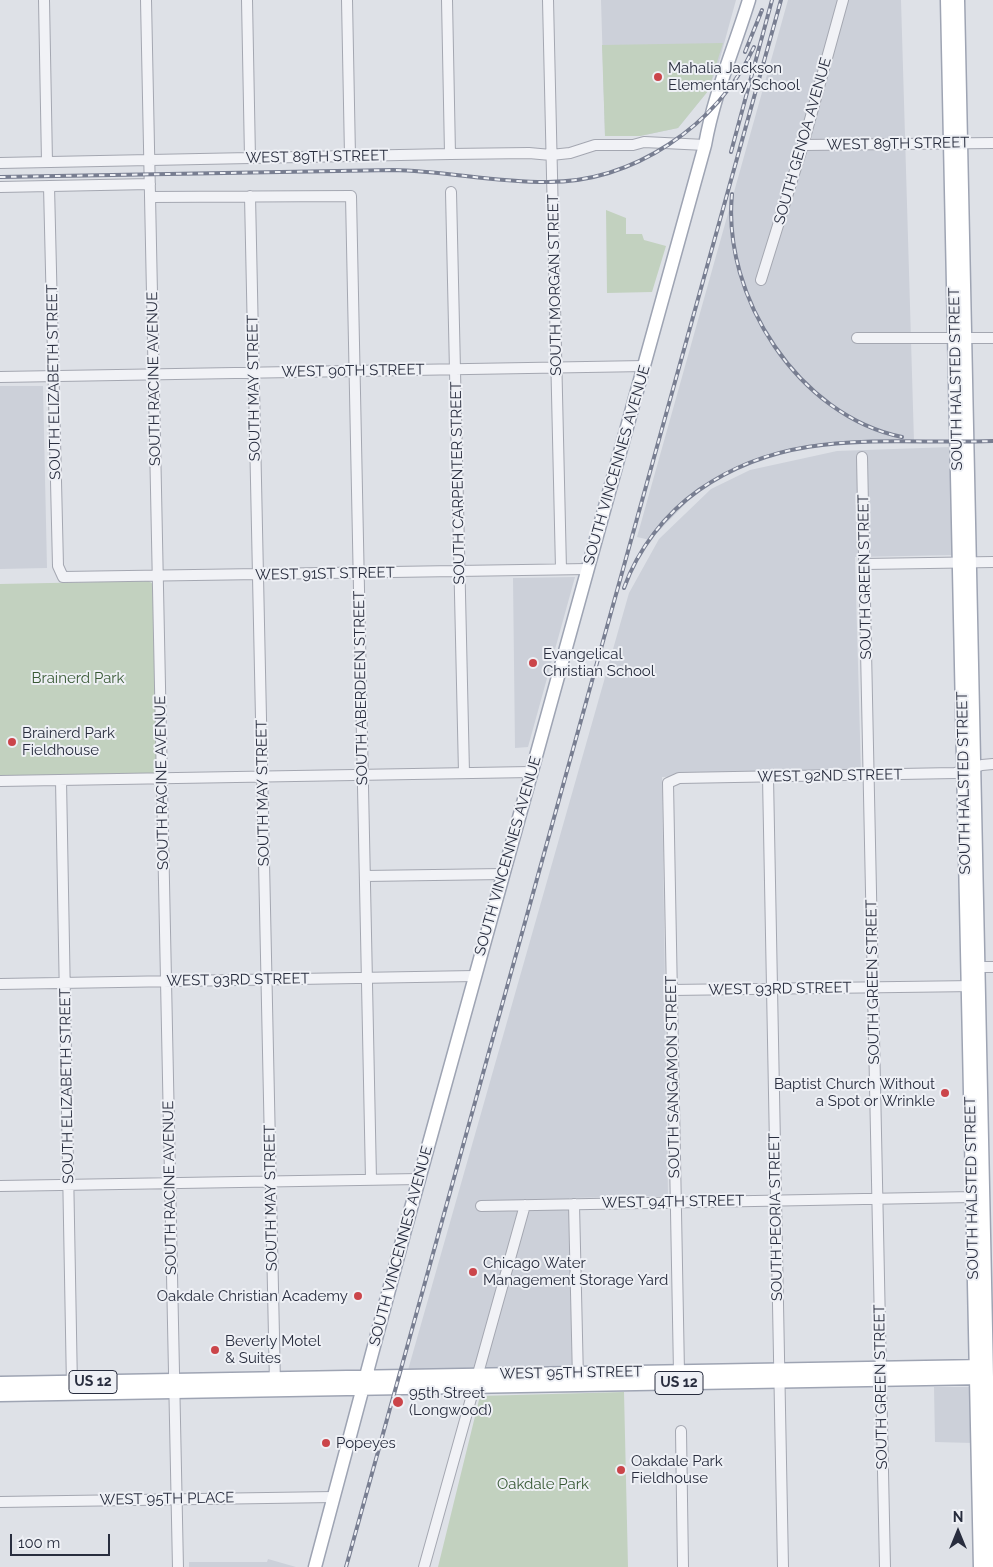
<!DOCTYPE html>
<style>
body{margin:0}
#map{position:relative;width:993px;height:1567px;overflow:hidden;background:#dee1e7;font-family:Raleway,sans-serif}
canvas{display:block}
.north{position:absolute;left:933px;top:1507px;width:50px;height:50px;-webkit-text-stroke:4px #eef0f5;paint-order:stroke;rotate:0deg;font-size:14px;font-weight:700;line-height:20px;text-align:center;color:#282d3e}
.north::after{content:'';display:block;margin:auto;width:18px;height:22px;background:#282d3e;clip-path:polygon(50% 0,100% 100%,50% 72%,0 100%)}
.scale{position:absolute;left:10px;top:1534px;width:100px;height:22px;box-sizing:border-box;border:2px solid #282d3e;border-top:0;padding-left:6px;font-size:15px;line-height:18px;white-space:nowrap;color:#282d3e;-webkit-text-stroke:4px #eef0f5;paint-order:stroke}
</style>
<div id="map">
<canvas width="993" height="1567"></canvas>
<div class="north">N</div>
<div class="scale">100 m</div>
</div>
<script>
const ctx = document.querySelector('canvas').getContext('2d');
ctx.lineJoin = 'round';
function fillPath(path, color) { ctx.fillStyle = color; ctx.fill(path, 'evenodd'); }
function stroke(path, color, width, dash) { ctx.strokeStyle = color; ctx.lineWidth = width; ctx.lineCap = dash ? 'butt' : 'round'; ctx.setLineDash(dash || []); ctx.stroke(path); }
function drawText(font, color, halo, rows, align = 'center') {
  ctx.font = font + ' Raleway,sans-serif'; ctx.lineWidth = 4; ctx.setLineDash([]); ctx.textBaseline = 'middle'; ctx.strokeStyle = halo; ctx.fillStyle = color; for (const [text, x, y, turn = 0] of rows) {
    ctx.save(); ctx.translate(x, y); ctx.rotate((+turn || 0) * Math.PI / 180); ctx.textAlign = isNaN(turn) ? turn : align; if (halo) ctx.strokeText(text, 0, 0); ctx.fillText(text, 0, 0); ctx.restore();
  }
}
const built = new Path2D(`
 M601 0H736L719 62 708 91 678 128 640 136H605Z
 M788 0H901L914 442 812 445 749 461 701 488 650 540 637 537Z
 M0 386H43L47 568 0 569Z
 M951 447 954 555 855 557 861 772 662 777 668 1196 569 1198 572 1366 408 1370 629 593 659 539 711 489 750 470 837 451Z
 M575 577 528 747 515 748 513 578Z
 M934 1387H972L973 1443 935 1442Z
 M268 1559 296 1567H189V1562H267Z`);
const green = new Path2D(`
 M723 43 708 91 678 128 640 136H605L602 45Z
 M606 210 626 218V234H642L644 240 666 246 652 292 607 293Z
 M149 581 154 585 157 771 155 773 0 777V584Z
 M624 1392 628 1567H438L480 1396Z`);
const minor = new Path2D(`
 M44 0 47 162
 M146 0 178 1567
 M247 0 250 158
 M347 0 350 156
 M447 0 450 154
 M548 0 561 569
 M803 145 993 143
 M0 163 450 154 529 153 551 155 570 153 595 145H633L644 142 705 145
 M49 186 58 566 63 577 588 569
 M0 187 150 184
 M451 192 464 773
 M250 196 275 1384
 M150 197 351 196 371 1180
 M761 280 803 145 843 0
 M857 338H993
 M0 377 645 366
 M862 457 885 1567
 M865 564 993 562
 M768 777 783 1567
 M61 780 72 1387
 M0 781 531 772
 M365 876 503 874
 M972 967H993
 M0 984 475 976
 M671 990 975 986
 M0 1186 419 1179
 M574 1204 578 1380
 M481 1206 973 1197 978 1193
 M679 1372 668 783 679 778 955 773 982 765 993 764
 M681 1431 683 1567
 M0 1502 334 1497
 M424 1567 525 1205`);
const major = new Path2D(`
 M947 0 980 1567
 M958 0 991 1567
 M0 1383 983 1366
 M0 1395 983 1378
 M315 1567 405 1230 705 145C714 94 734 49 749 0`);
const rail = new Path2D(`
 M745 52 762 10
 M731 152 772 0
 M0 177 393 170C444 171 494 182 545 182 633 183 717 126 754 47
 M732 194C722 297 799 416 902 437
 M624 588C638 549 665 514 699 490 790 426 888 445 993 441
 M346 1567 781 0`);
const markers = [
 [658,77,5,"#cb454a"],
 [533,663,5,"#cb454a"],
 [12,742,5,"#cb454a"],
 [945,1093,5,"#cb454a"],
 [473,1272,5,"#cb454a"],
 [358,1296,5,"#cb454a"],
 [215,1350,5,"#cb454a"],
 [398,1402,6,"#cb454a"],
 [326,1443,5,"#cb454a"],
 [621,1470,5,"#cb454a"]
];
const shields = [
 [93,1382,48],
 [679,1383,48]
];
const shieldNames = [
 ["US 12",93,1382],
 ["US 12",679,1383]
];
const poiNames = [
 ["Mahalia Jackson",668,68],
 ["Elementary School",668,85],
 ["Evangelical",543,654],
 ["Christian School",543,671],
 ["Brainerd Park",22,733],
 ["Fieldhouse",22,750],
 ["Baptist Church Without",935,1084,"right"],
 ["a Spot or Wrinkle",935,1101,"right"],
 ["Chicago Water",483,1263],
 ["Management Storage Yard",483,1280],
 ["Oakdale Christian Academy",348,1296,"right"],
 ["Beverly Motel",225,1341],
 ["& Suites",225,1358],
 ["95th Street",409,1393],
 ["(Longwood)",409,1410],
 ["Popeyes",336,1443],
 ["Oakdale Park",631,1461],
 ["Fieldhouse",631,1478]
];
const streetNames = [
 ["SOUTH GENOA AVENUE",803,141,-74],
 ["WEST 89TH STREET",898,144,-1],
 ["WEST 89TH STREET",317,157,-1],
 ["SOUTH MORGAN STREET",555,285,-91],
 ["WEST 90TH STREET",353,371,-1],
 ["SOUTH RACINE AVENUE",154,379,-91],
 ["SOUTH HALSTED STREET",956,379,-91],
 ["SOUTH ELIZABETH STREET",54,382,-91],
 ["SOUTH MAY STREET",254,388,-91],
 ["SOUTH VINCENNES AVENUE",617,465,-74],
 ["SOUTH CARPENTER STREET",458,483,-91],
 ["WEST 91ST STREET",325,574,-1],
 ["SOUTH GREEN STREET",865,577,-91],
 ["SOUTH ABERDEEN STREET",361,688,-91],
 ["WEST 92ND STREET",830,776,-1],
 ["SOUTH RACINE AVENUE",162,783,-91],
 ["SOUTH HALSTED STREET",964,783,-91],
 ["SOUTH MAY STREET",263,793,-91],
 ["SOUTH VINCENNES AVENUE",508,856,-74],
 ["WEST 93RD STREET",238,980,-1],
 ["SOUTH GREEN STREET",873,982,-91],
 ["WEST 93RD STREET",780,989,-1],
 ["SOUTH SANGAMON STREET",673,1077,-91],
 ["SOUTH ELIZABETH STREET",67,1086,-91],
 ["SOUTH RACINE AVENUE",170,1188,-91],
 ["SOUTH HALSTED STREET",972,1188,-91],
 ["SOUTH MAY STREET",271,1198,-91],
 ["WEST 94TH STREET",673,1202,-1],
 ["SOUTH PEORIA STREET",776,1217,-91],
 ["SOUTH VINCENNES AVENUE",401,1246,-75],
 ["WEST 95TH STREET",571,1373,-1],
 ["SOUTH GREEN STREET",881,1387,-91],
 ["WEST 95TH PLACE",167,1499,-1]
];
const parkNames = [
 ["Brainerd Park",78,678],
 ["Oakdale Park",543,1484]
];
fillPath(built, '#ccd0d9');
fillPath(green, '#c2d1bf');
stroke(minor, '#a4a7b1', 12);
stroke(major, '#9ea4b3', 15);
stroke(minor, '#f1f2f6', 10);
stroke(major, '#fff', 12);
stroke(rail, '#787e91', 4);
stroke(rail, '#eef0f5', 2, [5.5]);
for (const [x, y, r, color] of markers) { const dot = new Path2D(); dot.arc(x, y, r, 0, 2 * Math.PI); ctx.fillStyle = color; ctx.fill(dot); stroke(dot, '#eef0f5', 2); }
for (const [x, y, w] of shields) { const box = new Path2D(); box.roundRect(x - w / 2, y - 11.5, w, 23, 4); ctx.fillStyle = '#eef0f5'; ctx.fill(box); stroke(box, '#282d3e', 1); }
drawText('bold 14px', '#282d3e', null, shieldNames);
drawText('15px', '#282d3e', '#eef0f5', poiNames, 'left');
drawText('15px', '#282d3e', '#eef0f5', streetNames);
drawText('15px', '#385935', '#eef0f5', parkNames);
</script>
